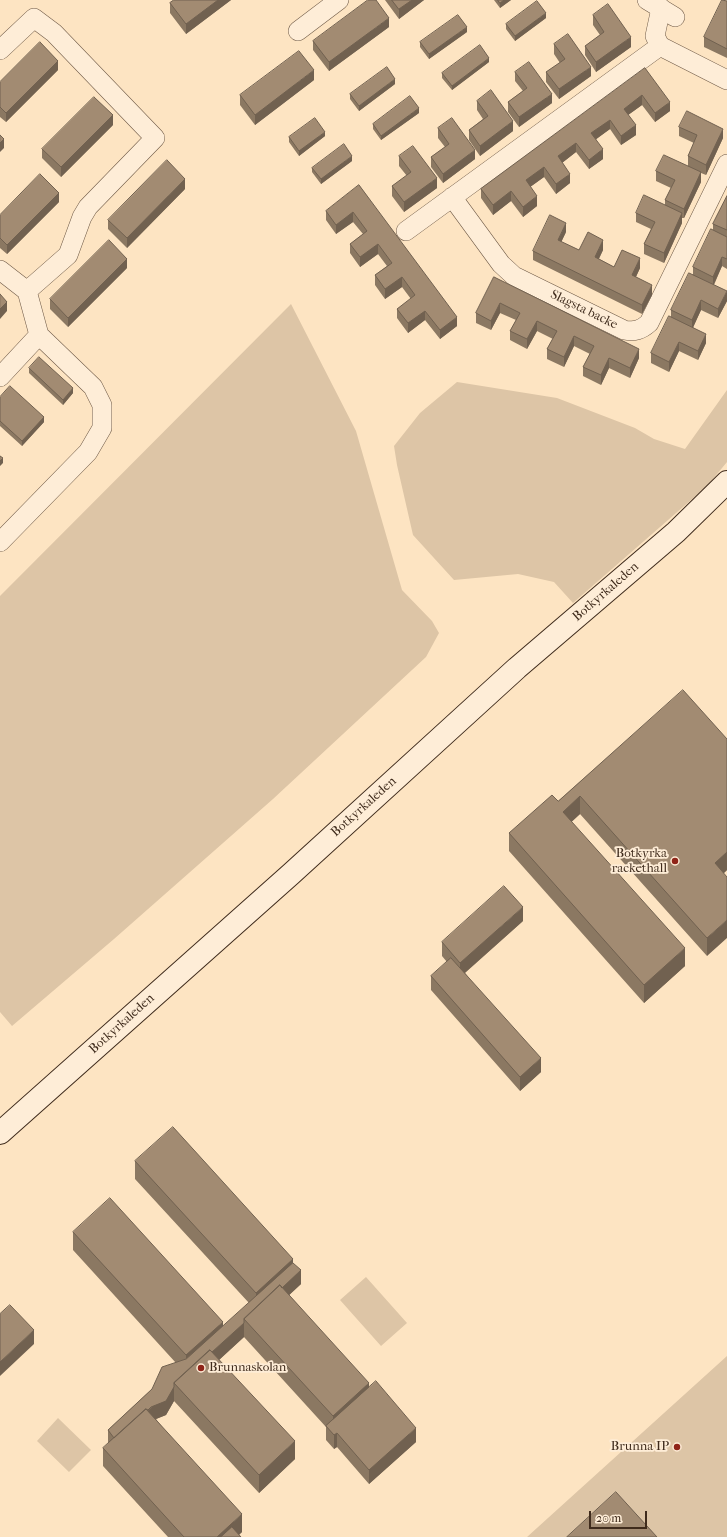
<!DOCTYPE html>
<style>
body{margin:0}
#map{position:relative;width:727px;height:1537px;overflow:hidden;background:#fde4c2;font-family:"IM FELL French Canon",serif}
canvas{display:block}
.scale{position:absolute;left:589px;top:1511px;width:58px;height:18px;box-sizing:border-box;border:2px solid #3f2b1c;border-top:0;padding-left:5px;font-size:12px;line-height:14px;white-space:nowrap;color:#3f2b1c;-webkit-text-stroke:3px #feedd7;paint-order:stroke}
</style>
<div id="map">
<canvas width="727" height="1537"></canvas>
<div class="scale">20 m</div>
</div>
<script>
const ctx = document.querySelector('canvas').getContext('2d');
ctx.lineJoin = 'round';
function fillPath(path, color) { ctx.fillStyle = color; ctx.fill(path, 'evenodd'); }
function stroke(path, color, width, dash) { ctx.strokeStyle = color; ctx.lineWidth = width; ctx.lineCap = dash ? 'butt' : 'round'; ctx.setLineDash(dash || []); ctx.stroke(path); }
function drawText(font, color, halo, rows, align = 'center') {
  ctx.font = font + ' "IM FELL French Canon",serif'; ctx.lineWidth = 3.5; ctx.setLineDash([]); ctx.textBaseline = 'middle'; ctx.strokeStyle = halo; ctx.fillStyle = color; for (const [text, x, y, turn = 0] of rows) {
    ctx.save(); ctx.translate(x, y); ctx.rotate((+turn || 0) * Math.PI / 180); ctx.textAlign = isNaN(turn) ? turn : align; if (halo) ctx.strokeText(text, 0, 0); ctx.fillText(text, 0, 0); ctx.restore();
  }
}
const green = new Path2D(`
 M291 304 356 431 402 590 432 621 439 633 426 657 273 799 114 939 12 1026 0 1012V596Z
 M457 382 557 398 635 428 654 439 685 449 727 390V462L707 486 573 603 554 582 518 574 454 580 413 535 397 465 394 446 420 413Z
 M366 1277 407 1323 381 1346 340 1300Z
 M727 1356V1537H527Z
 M58 1418 91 1450 69 1472 37 1441Z`);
const street = new Path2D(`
 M647 0 675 17
 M661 8 655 36 660 46 727 80
 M298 31 339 0
 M0 50 34 18 54 33 155 138 88 207 82 217 68 255 27 291
 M452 197 501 264 514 276 624 330C635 332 641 330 649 323L727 164
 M406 231 660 46
 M0 270 27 291 39 335 0 377
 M0 542 88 452 102 428V405L93 387 39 335`);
const secondary = new Path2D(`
 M0 1133 291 874 517 668 676 532 727 482`);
const wall = new Path2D(`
 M174 0H231L186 34 170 13V3Z
 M385 0H424L399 19Z
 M494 0H511L500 8Z
 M727 1V58L704 47V37Z
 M593 15 631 47 596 72 585 55V46L600 35 593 25Z
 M546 18 515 41 506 29V24Z
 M389 27 329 71 313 50V41Z
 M467 32 429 59 420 47V42Z
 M554 44 591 76 559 99 546 82V72L560 63 554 54Z
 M489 62 452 90 442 78V73Z
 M645 68 670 111 655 122 642 105 628 115 636 135 621 145 610 129 596 139 603 159 589 169 576 152 562 163 570 183 556 194 544 177 530 187 537 206 523 217 511 201 493 215 481 198V189Z
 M58 70 6 122 0 117V82Z
 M515 72 552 103 519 127 508 112V102L523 91 515 81Z
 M314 80 255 125 240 105V95Z
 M395 84 359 111 350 99V94Z
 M477 101 513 131 480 156 469 140V130L483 119 477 110Z
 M419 113 381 140 373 129V124Z
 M113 125 61 177 42 158V149Z
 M679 127 723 138 706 175 701 173V182L684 218H682V223L664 263 644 254V244L651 229 636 222V213L665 205V200L671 188 656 181V171L688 166V156L694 143 679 136Z
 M438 128 475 159 443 183 431 167V157L445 147 438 138Z
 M325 136 299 156 289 142V137Z
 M399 156 437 188 404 212 392 196V186L407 176 399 166Z
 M352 161 321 184 312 172V168Z
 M359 185 457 326 440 339 425 320 408 333 397 318V309L411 299 402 287 385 299 375 285V275L387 266 378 254 360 267 350 253V244L363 234 353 222 336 234 326 220V211Z
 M185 189 127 248 108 229V220Z
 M727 196V269L722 266 714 285 727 301 718 318 701 310 693 327 706 343 698 360 679 351 669 372 651 363V353L671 317V310L693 274V267L713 231V224Z
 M59 202 7 254 0 248V215Z
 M566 232 561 242 579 250H603L599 259 614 267 640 268 636 277 652 295 642 314 533 260V251Z
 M127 268 68 327 50 309V299Z
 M494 277 639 358 630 378 609 368 601 385 583 376V367L590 354 574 346 564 367 547 359V349L553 339 537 331 527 349 510 340V331L516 320 500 313 491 330 476 323V313Z
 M29 368 73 393 63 405 29 373Z
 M0 397 44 422 22 446 0 426Z
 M727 739V870L724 873 707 956 580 814 571 822 685 966 644 1003 509 851V833L558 801Z
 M523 921 465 973 541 1072 520 1091 431 990V976L447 962 442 956V942Z
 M135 1161 293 1263 301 1284 289 1295 416 1442 369 1484 337 1447 334 1449 326 1440V1427L244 1337 219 1360 295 1459 259 1493 174 1401 166 1415 156 1419 242 1532 239 1535 241 1537H168L103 1466V1448L108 1444V1430L152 1389 176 1363 73 1250V1232L223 1327 249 1303 135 1179Z`);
const shadedWall = new Path2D(`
 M218 0H231L186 34V24Z
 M412 0H424L399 19V9Z
 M504 0H511L500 8V3Z
 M546 13V18L515 41V36Z
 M389 18V27L329 71V62Z
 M467 27V32L429 59V54Z
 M631 37V47L596 72V62Z
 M489 58V62L452 90V86Z
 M58 61V70L6 122V113Z
 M591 67V76L559 99V89Z
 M314 70V80L255 125V115Z
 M395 79V84L359 111V106Z
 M552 94V103L519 127V117Z
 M642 95V105L624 118V109Z
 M670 102V111L655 122V113Z
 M419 108V113L381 140V136Z
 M113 115V125L61 177V167Z
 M610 120V129L591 143V133Z
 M513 121V131L480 156V146Z
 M636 125V135L621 145V136Z
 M723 129V138L706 175V165Z
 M325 132V136L299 156V151Z
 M4 139V148L0 152V143Z
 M576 143V152L558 166V156Z
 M603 149V159L589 169V160Z
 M475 150V159L443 183V174Z
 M352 156V161L321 184V179Z
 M544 167V177L526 190V180Z
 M701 172V182L684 218V209Z
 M570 174V183L556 194V184Z
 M437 178V188L404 212V202Z
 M185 179V189L127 248V238Z
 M511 191V201L493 215V205Z
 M59 193V202L7 254V245Z
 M537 196V206L523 217V207Z
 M353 212V222L336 234V225Z
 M682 213V223L664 263V253Z
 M566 223V232L558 249V240Z
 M603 240V250L595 266V257Z
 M378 244V254L360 267V257Z
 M722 257V266L713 286V277Z
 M640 258V268L632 285V275Z
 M127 259V268L68 327V318Z
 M402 277V287L385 299V289Z
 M652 285V295L642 314V305Z
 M727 291V301L718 318V309Z
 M701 300V310L692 330V320Z
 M7 302V311L0 319V309Z
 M500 303V313L491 330V321Z
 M425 311V320L408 333V323Z
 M457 317V326L440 339V330Z
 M537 321V331L527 349V339Z
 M706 334V343L698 360V351Z
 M574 336V346L564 367V357Z
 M679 342V351L669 372V362Z
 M639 349V358L630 378V368Z
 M609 358V368L601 385V375Z
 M73 388V393L63 405V400Z
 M44 417V422L22 446V441Z
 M3 458V463L0 466V461Z
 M580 796V814L563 830V812Z
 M727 852V870L715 881V863Z
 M523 907V921L460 977V963Z
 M727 920V938L707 956V938Z
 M685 948V966L644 1003V985Z
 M541 1058V1072L520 1091V1077Z
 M293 1259V1277L301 1270V1284L253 1329 256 1311V1293Z
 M223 1322V1340L186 1373V1355Z
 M244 1323V1337L183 1393 176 1385Z
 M34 1330V1344L0 1376V1362Z
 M369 1383V1401L333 1434V1416Z
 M174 1387V1401L166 1415 151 1421 116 1440Z
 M416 1428V1442L369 1484V1470Z
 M337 1433V1447L334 1449V1435Z
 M295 1441V1459L259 1493V1475Z
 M242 1514V1532L236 1537H217Z`);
const building = new Path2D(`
 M174 0H218L186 24 170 3Z
 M368 0H376L389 18 329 62 313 41Z
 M392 0H412L399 9Z
 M498 0H504L500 3Z
 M722 0 727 1V49L704 37Z
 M537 1 546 13 515 36 506 24Z
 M608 4 631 37 596 62 585 46 604 32 593 15Z
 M458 15 467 27 429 54 420 42Z
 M568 34 591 67 559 89 546 72 565 59 554 44Z
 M40 42 58 61 6 113 0 107V82Z
 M480 45 489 58 452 86 442 73Z
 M299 51 314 70 255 115 240 95Z
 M529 62 552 94 519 117 508 102 527 88 515 72Z
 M387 67 395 79 359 106 350 94Z
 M645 68 670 102 655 113 642 95 624 109 636 125 621 136 610 120 591 133 603 149 589 160 576 143 558 156 570 174 556 184 544 167 526 180 537 196 523 207 511 191 493 205 481 189Z
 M491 90 513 121 480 146 469 130 488 116 477 101Z
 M410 96 419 108 381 136 373 124Z
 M94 97 113 115 61 167 42 149Z
 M687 111 723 129 706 165 688 156 697 135 679 127Z
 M315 118 325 132 299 151 289 137Z
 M452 118 475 150 443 174 431 157 449 144 438 128Z
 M0 135 4 139 0 143Z
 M344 144 352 156 321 179 312 168Z
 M413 146 437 178 404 202 392 186 411 172 399 156Z
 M664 155 701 172 684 209 665 200 675 180 656 171Z
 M167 160 185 179 127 238 108 220Z
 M40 174 59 193 7 245 0 238V215Z
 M359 185 457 317 440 330 425 311 408 323 397 309 415 295 402 277 385 289 375 275 392 263 378 244 360 257 350 244 367 231 353 212 336 225 326 211Z
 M644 195 682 213 664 253 644 244 655 222 636 213Z
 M727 196V230L713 224Z
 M550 215 566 223 558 240 579 250 588 232 603 240 595 257 614 267 622 250 640 258 632 275 652 285 642 305 533 251Z
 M711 229 727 237V259L722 257 713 277 693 267Z
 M109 240 127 259 68 318 50 299Z
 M689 273 727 291 718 309 701 300 692 320 671 310Z
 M494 277 639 349 630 368 609 358 601 375 583 367 594 346 574 336 564 357 547 349 557 331 537 321 527 339 510 331 520 313 500 303 491 321 476 313Z
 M0 294 7 302 0 309Z
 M669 316 706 334 698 351 679 342 669 362 651 353Z
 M39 357 73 388 63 400 29 368Z
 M10 386 44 417 22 441 0 421V397Z
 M0 456 3 458 0 461Z
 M683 690 727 739V852L715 863 727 877V920L707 938 580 796 563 812 685 948 644 985 509 833 552 795 558 801Z
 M504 886 523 907 460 963 442 942Z
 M451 958 541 1058 520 1077 431 976Z
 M173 1127 293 1259 256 1293 135 1161Z
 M110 1198 223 1322 186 1355 73 1232Z
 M293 1263 301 1270 282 1288 280 1285 244 1319V1323L212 1352 210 1350 174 1383V1387L166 1401 151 1407 148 1410 146 1409 114 1438 108 1430 152 1389 162 1367 186 1359Z
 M280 1285 369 1383 333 1416 244 1319Z
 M10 1305 34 1330 0 1362V1314Z
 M210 1350 295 1441 259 1475 174 1383Z
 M376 1381 416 1428 369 1470 337 1433 334 1435 326 1426Z
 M146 1409 242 1514 217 1537H184L103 1448Z
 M616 1492 657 1537H567Z
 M232 1527 241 1537H221Z`);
const markers = [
 [675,861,4,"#8f2418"],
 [201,1368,4,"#8f2418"],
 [677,1447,4,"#8f2418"]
];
const streetNames = [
 ["Slagsta backe",584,310,26],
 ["Botkyrkaleden",606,592,-41],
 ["Botkyrkaleden",364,807,-42],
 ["Botkyrkaleden",122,1024,-42]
];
const poiNames = [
 ["Botkyrka",667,854],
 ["rackethall",667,869],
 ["Brunnaskolan",209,1368,"left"],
 ["Brunna IP",669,1447]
];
fillPath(green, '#ddc5a6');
stroke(street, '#6e5946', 20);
stroke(secondary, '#3f2b1c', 24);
stroke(street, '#feedd7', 19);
stroke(secondary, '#feedd7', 22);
fillPath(wall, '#8b7862');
fillPath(shadedWall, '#716150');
fillPath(building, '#a28b72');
stroke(building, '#716150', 1);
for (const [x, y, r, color] of markers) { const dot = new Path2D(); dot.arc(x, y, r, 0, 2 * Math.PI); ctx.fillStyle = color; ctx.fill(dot); stroke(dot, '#feedd7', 1.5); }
drawText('13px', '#3f2b1c', '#feedd7', streetNames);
drawText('13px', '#3f2b1c', '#feedd7', poiNames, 'right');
</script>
